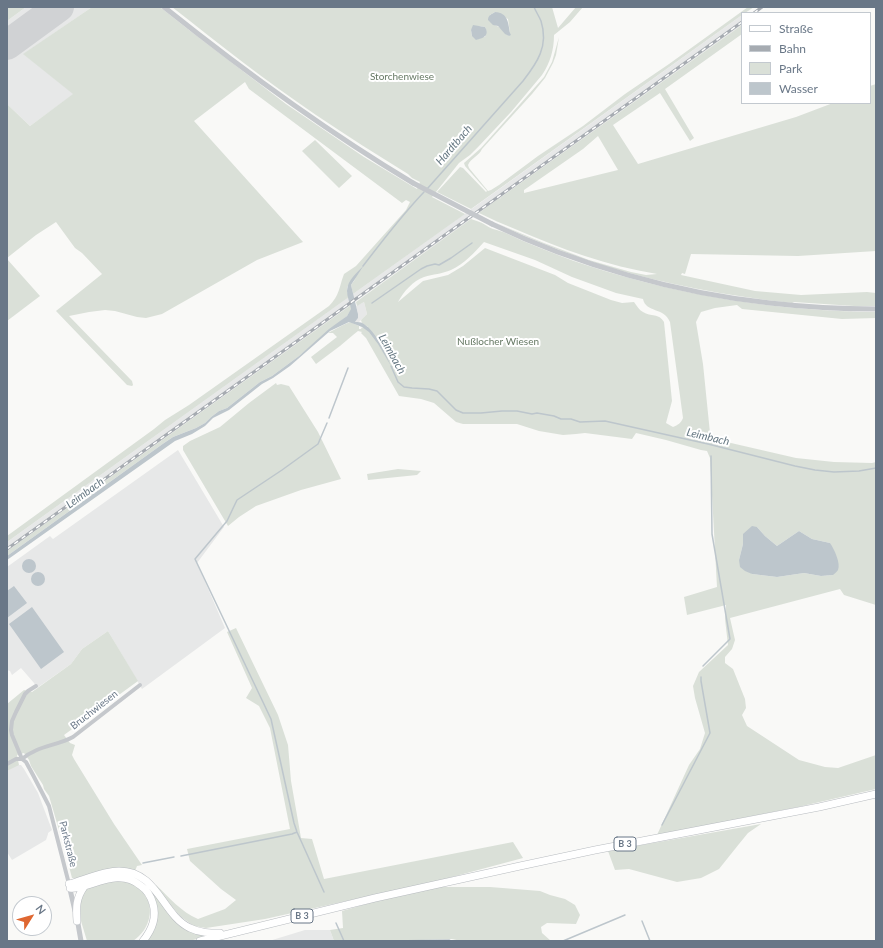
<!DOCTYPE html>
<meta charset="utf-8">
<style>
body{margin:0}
#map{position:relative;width:883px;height:948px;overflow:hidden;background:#f9f9f7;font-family:Lato,sans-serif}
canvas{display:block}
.frame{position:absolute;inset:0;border:8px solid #697787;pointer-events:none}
.legend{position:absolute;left:741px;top:12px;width:130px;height:92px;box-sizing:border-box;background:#fff;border:1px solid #c3c9cf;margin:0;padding:5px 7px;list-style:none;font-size:12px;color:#697787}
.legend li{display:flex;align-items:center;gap:8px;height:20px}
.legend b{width:20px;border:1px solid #c3c9cf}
.north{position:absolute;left:12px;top:896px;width:40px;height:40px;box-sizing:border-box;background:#fff;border:1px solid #c3c9cf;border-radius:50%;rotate:53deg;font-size:11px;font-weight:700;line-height:16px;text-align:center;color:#697787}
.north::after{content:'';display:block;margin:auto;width:14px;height:18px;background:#df6731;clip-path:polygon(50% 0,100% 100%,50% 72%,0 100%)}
</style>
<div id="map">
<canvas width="883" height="948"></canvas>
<div class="frame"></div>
<ul class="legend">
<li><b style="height:5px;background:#fff"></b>Straße</li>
<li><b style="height:5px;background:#a6abb1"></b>Bahn</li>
<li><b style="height:11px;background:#dae0d8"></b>Park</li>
<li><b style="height:11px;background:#bdc6cc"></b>Wasser</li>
</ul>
<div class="north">N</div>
</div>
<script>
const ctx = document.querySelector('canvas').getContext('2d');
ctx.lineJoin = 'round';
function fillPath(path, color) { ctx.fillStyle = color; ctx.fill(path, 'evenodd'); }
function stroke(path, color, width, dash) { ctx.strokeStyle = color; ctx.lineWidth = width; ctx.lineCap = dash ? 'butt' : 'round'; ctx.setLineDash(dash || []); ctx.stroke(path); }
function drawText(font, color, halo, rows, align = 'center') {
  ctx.font = font + ' Lato,sans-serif'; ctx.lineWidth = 4; ctx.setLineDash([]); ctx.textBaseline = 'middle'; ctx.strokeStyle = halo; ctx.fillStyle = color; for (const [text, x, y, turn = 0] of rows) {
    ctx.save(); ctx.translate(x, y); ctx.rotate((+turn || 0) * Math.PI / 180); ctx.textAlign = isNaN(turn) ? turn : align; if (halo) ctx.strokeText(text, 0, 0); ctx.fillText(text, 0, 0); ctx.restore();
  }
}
const built = new Path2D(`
 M26 7H92L24 54 74 94 30 126 7 104V21Z
 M742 15V25L501 197 500 199H499L7 551V542Z
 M364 302 367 314 359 322H355L358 318V313L356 306Z
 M178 450 224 527 197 563 225 628 142 689 108 631 82 649 71 664 37 688 34 683 21 668 12 675 10 671 7 670V567L50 536 53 539Z
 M16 765H21L24 769 38 793 52 830 48 833V834L46 840 12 860 7 852V771Z
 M305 930H330L334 941H269Z`);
const green = new Path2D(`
 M7 7H26L7 21Z
 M92 7H160L189 30 286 104 364 157 417 189 420 182 412 178 408 174C377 155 346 135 316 115 266 81 219 44 172 7H552L558 28 576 7H583L570 22 554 35C554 50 550 63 542 75L511 112 479 146 470 155 459 163 432 197 465 214 353 294 351 285 356 278 347 287V291L349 297 7 542V536L154 429 165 420 189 405 329 306C340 295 339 287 344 274L356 266 406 210 410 202 406 200 402 203 249 89 245 82 194 121 303 242 257 260 162 314 146 318 137 317 115 311 105 310 89 312 69 316 132 381 133 385 132 386 127 385 56 311 102 274 82 253 75 248 56 222 36 235 7 258V104L30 126 73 94 23 54ZM495 12 508 19 510 33 509 36C505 34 503 29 499 27 495 25 493 24 490 21V15ZM480 26 485 27C487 30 486 33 485 37L472 36 471 30Z
 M748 7H754L745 13H742V15L471 209 437 192 460 167 463 168 486 192 487 191 465 166 464 163 481 148 544 77 552 62 559 37 556 55 553 63 545 78 532 94 482 149C479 156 471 158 468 165L469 168 488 191 491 190 499 185 538 156 583 126 625 94 669 64Z
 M742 25V34L665 89 694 138 690 141 660 93 613 125 638 164 796 117 833 103H870V86L876 84V251L798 256 691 254 685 274 682 273 681 275 755 291 801 295 867 292 876 293V306H854L794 302 792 303C728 296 663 284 601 265 565 253 530 239 496 223L544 243 589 260 631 272 646 275 657 274C608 266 561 249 515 229 503 224 491 219 479 213L499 198 500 199 501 197ZM598 136 618 170 524 193V190L583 149Z
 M315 140 352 176 339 188 302 151Z
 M471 219C475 220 479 222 482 223 486 225 490 228 493 229 503 231 514 237 523 241 545 250 567 259 589 266 682 296 778 311 876 312V318L842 319 742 309 737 305 715 308 701 312 696 322 703 364 710 433 731 443 796 458 834 462 872 463 876 462V605L844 595 840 589 730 618 735 640 732 649 725 657V663L733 669 745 699 746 708 742 715 747 726 799 760 825 767 838 768 876 755V789L798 807 657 835 689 765 700 749 705 733 695 698 693 686 699 672 728 645 725 619 726 605 687 615 684 597 717 587 710 458 707 451 701 450 666 440 636 433 632 439 585 433 576 434 563 435 539 431 517 424H463L456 422 434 403 421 399 399 396 366 338 361 333 362 332 358 331 353 335 340 346 316 364 311 357 337 337 333 333H328L343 325 350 322 359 326V329H361L362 327 363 328 368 327 362 323 361 320 367 314 364 302 357 306 356 302ZM484 242 535 260 572 277 616 293 643 299C646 313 664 307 670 322L683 418C681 423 678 425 673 427L666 423 672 401 664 322C659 313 651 317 643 312 639 310 637 306 634 302L622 303 611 300 568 283 555 275 485 248 463 266 448 275 423 281 398 302C404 291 413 281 424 277 433 274 442 274 451 270 464 264 475 252 484 242ZM757 527 765 536 777 546 799 531 812 539 830 543 833 575 821 576 804 573 777 577 752 574 739 560 743 544Z
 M7 259 40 296 7 321Z
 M351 305V310L347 316 299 356 272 376 260 382 227 408 219 411 211 417 205 423 196 428 173 437 164 443 7 556V551Z
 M276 383 277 385 281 384 289 386 318 432 341 479 301 490 256 506 239 517 228 526 183 450V446L190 441 220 427 249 403Z
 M398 469 421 471 417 475 368 480 367 474Z
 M236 628 278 715 288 745 291 781 301 838 312 839 324 879 513 842 523 858 437 881 265 919 206 928 194 926 181 917 157 890 156 885C169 897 181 912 198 919L225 909 236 900 221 889 190 861 187 849 290 829 270 728 259 706 246 698 252 688 227 632Z
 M108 631 138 681 64 735 70 743 75 745 72 755 74 759 114 824 142 865 137 866 135 871 79 879 72 878 64 847 49 796 44 789 43 785 31 766 29 760 24 753 17 755 19 765 7 771V704L24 690 32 692 71 664 82 649Z
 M761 824 748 833 739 844 719 869 701 878 677 882 629 869 615 870 608 851Z
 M122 880C129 883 136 885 141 890 157 906 150 930 133 941H87L81 921 80 898 87 888 109 881Z
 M441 887H490L540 891 550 895 565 899 575 905 580 915 576 924 547 923 541 927 542 933 551 941H461L452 939 393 941H334L330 930 343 928 342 911 373 902Z
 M149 888 179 923 209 936 189 941H146L154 931 157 921 155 899Z`);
const water = new Path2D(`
 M495 12C508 13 508 22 510 33L511 35 509 36 505 34 498 26 493 25 488 20C488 15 492 14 495 12Z
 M473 25 485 27C490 36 483 38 476 40L472 36 471 30Z
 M364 265 351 285 358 314V318L355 322C358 322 361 322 364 324 377 333 385 353 391 366L378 344 369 332 362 327 349 322 330 331 290 366 273 378 262 384 229 410 213 418 205 426 192 434 175 441 7 560V556L164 443 173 437 196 428 205 423 211 417 219 411 227 408 260 382 272 376 299 356 329 329 347 316 351 309C350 303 347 297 347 291 347 280 358 272 364 265Z
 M752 526 757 527 765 536 777 546 799 531 812 539 830 543C834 549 841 563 838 570 837 572 835 573 833 575L821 576 804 573 777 577 752 574 745 571 740 567 739 560 743 544V534Z
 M22 566a7 7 0 1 1 14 0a7 7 0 1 1-14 0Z
 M31 579a7 7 0 1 1 14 0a7 7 0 1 1-14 0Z
 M14 586 27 603 7 618V591Z
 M32 607 64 652 41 669 9 624Z`);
const stream = new Path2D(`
 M427 189 523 81C537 63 549 46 541 21 539 16 536 12 534 7
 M363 266C383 240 402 215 424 192
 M372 303 421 269 427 266 435 264 439 265 451 258 472 243
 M391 366 398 382 404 387 412 388 429 389 437 391 456 410 463 413H481L502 411H517L532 414 537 413 554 416 561 419H571L580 422 605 421 708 444 795 466 815 470 834 472 859 471 876 468
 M329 418 348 368
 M703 666 730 639 712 534 711 456
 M662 825 710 733 701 681V677
 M181 856 292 834 297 832
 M143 863 174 857
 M324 892 297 832 294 823 271 719 195 559 227 521 237 500 282 470 318 444 327 423
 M642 921 650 941
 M336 923 344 941
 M393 941 449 940 451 941
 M563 941 625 915`);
const runway = new Path2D(`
 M7 45 59 7`);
const minor = new Path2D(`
 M36 686 28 691 25 694 16 712 12 721 11 730 12 735 22 759 26 762 33 775 49 806 69 884
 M22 759C37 746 56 746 73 737L140 685
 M7 764 16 759H22`);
const tertiary = new Path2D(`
 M164 7C244 71 326 131 413 183
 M492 224C577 265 677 293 770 303 805 307 841 309 876 309
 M69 885 75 911
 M77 918 81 941`);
const primary = new Path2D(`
 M69 884C84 880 103 871 119 871 158 871 162 915 190 928 200 933 210 933 220 933
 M70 888C76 889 82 887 88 885 107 879 124 872 141 886 147 890 151 897 153 904 157 918 152 930 143 941
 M77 921C76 908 76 898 84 887
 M200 941 375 898 520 866 595 850 819 807 876 794`);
const rail = new Path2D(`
 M754 13 762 7
 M7 549 742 22`);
const tertiaryBridge = new Path2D(`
 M413 183 492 224`);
const shields = [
 [625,844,22],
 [302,916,22]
];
const shieldNames = [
 ["B 3",625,844],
 ["B 3",302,916]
];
const parkNames = [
 ["Storchenwiese",402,77],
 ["Nußlocher Wiesen",498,342]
];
const streetNames = [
 ["Bruchwiesen",94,710,-38],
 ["Parkstraße",68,844,76]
];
const waterNames = [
 ["Hardtbach",454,145,-49],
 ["Leimbach",392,354,61],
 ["Leimbach",708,437,13],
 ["Leimbach",85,493,-36]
];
fillPath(built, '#e7e8e8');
fillPath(green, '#dae0d8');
fillPath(water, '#bdc6cc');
stroke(stream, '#bdc6cc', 1.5);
stroke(runway, '#d0d2d4', 30);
stroke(primary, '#b8bcc0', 8);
stroke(minor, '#c5c8cc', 4);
stroke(tertiary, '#c5c8cc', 5);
stroke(primary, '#fff', 7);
stroke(rail, '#a6abb1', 3);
stroke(rail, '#fff', 1.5, [4.5]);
stroke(tertiaryBridge, '#c5c8cc', 5);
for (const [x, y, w] of shields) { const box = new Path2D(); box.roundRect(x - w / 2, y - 7, w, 14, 3); ctx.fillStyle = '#fff'; ctx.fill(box); stroke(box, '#697787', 1); }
drawText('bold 9px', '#697787', null, shieldNames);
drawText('10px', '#667964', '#fff', parkNames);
drawText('10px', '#697787', '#fff', streetNames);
drawText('italic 11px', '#657782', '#fff', waterNames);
</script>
